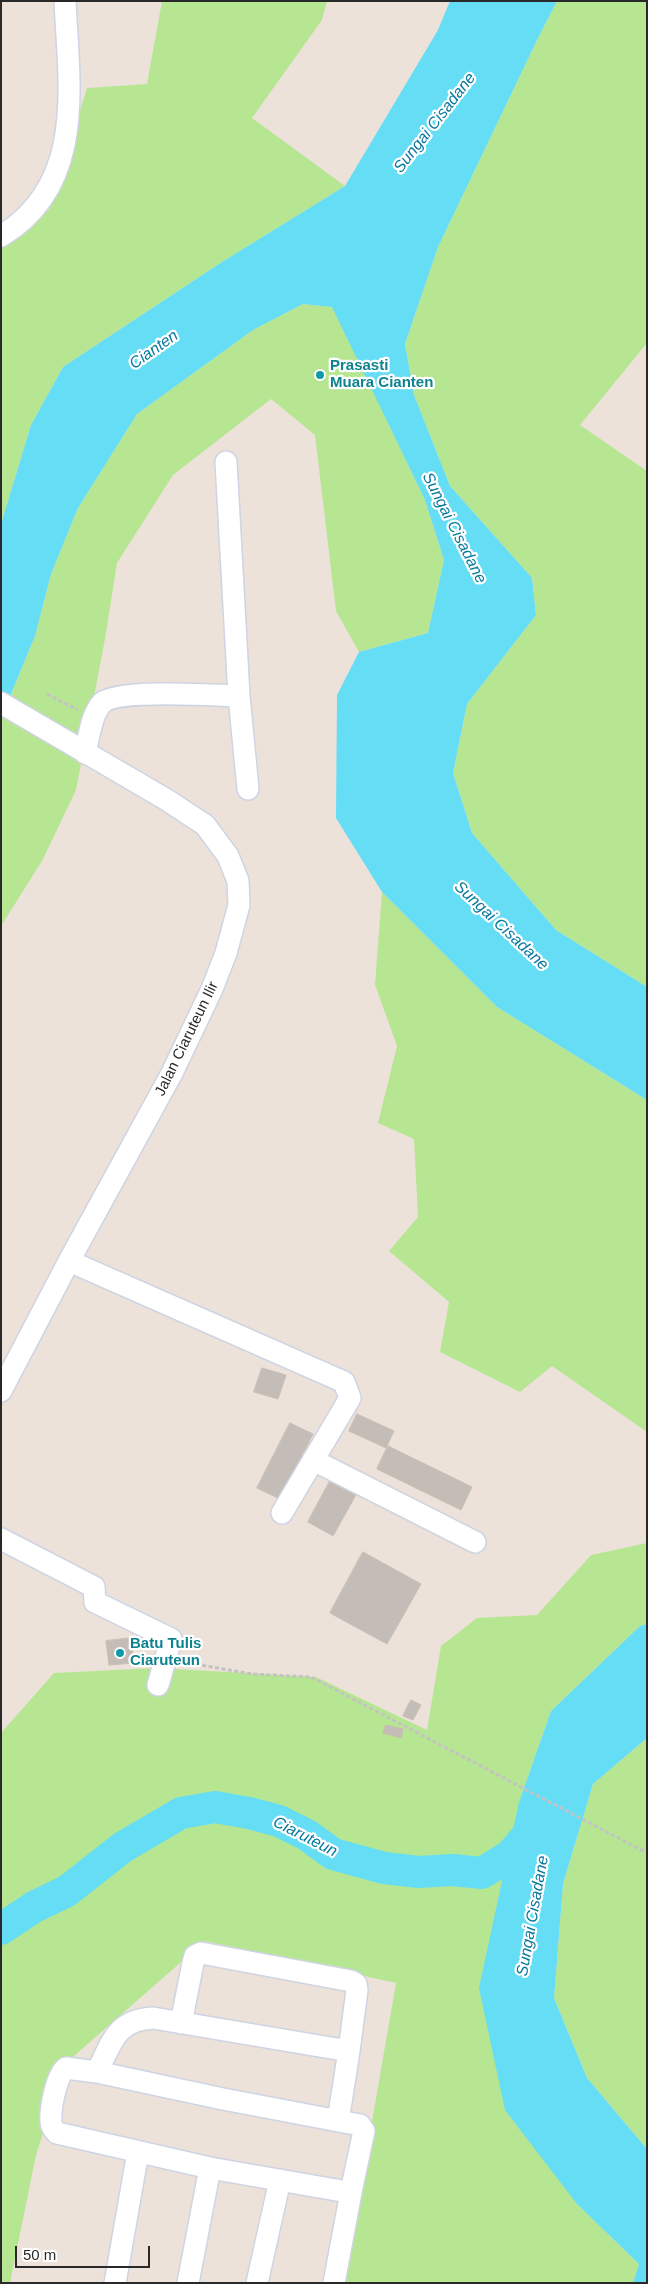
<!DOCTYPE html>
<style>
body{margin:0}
#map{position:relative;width:648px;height:2284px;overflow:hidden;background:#ece2d9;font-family:Arial,sans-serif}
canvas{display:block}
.frame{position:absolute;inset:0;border:2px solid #292929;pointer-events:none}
.scale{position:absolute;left:15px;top:2246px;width:135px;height:22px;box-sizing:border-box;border:2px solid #292929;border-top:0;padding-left:6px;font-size:15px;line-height:18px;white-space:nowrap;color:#292929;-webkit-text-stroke:4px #fff;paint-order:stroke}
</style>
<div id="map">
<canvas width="648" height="2284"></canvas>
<div class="frame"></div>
<div class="scale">50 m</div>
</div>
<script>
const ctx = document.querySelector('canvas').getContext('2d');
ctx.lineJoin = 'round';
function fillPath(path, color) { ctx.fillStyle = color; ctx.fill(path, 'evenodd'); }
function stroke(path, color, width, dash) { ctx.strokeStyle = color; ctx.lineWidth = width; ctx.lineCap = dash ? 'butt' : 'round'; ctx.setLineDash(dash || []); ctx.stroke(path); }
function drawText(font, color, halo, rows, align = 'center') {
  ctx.font = font + ' Arial,sans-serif'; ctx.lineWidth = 4.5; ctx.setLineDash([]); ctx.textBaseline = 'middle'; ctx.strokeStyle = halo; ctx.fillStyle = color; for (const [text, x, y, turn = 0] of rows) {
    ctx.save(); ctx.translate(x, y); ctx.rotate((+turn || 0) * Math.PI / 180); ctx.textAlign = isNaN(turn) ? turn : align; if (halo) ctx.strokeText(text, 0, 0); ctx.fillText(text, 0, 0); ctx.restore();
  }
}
const green = new Path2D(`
 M162 1H327L322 20 252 118 345 186 222 262 63 367 31 425 1 524V248L49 210 87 88 147 84Z
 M557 1H647V343L580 425 647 471V987L556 930 472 833 453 773 467 704 536 615 532 578 450 486 414 395 405 344 438 247 539 36Z
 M303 304 333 307 425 500 444 560 428 633 359 652 336 611 315 435 271 399 173 475 117 563 105 639 76 790 42 861 1 926V718L35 636 51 574 78 508 137 414 253 330Z
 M382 892 497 1007 647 1100V1432L552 1366 520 1392 440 1352 449 1302 389 1251 418 1217 414 1139 378 1123 397 1046 375 985Z
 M647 1543V1624L640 1626 551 1711 519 1802 577 2204 639 2264 633 2283H344L396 1983 205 1941 66 2063 36 2155 10 2283H1V1733L54 1673 156 1668 316 1677 427 1730 441 1646 477 1618 537 1615 591 1555Z
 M647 1738V2149L587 2078 554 1998 563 1884 593 1784Z`);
const water = new Path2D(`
 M450 1H557L539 36 438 247 405 344 414 395 450 486 532 578 536 615 467 704 453 773 472 833 556 930 647 987V1100L497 1007 382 892 336 818 337 695 359 652 428 633 444 560 425 500 332 307 303 304 253 330 137 414 78 508 51 574 35 636 1 718V524L31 425 63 367 222 262 345 186 438 30Z
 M647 1624V1738L593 1784 563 1884 554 1998 587 2078 647 2149V2283H633L639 2264 577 2204 505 2110 479 1988 519 1802 551 1711 640 1626Z`);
const river = new Path2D(`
 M1 1929 34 1907 67 1891 123 1847 181 1813 215 1807 249 1813 279 1821 307 1835 333 1854 384 1868 419 1872 452 1870 482 1873 511 1855 536 1825`);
const building = new Path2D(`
 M262 1368 286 1375 278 1399 254 1392Z
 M357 1414 394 1431 386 1448 349 1431Z
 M290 1423 313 1434 280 1499 257 1488Z
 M388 1446 472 1487 461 1510 377 1469Z
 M331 1479 357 1493 333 1536 308 1522Z
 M363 1552 421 1584 387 1644 330 1613Z
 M131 1638 134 1663 109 1665 106 1641Z
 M411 1700 421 1705 413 1720 403 1716Z
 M386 1725 403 1729 401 1738 383 1733Z`);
const path = new Path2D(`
 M47 694 78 710
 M183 1662 252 1674 311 1677 647 1853`);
const minor = new Path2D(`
 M1 236C86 185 69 86 65 1
 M226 462 239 696 248 789
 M1 703 167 800 205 825 228 856 238 881 239 905 226 953 212 989 172 1073 69 1261 1 1391
 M85 753C89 738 91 715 102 703 116 689 215 695 239 696
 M69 1261 344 1382 350 1398 282 1513
 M313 1460 475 1542
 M1 1539 94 1587 95 1602 171 1639 158 1685
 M181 2023 193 1963 195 1956 201 1953 351 1981 356 1984 357 1990 349 2051
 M66 2068 97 2072 223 2099 360 2125 364 2131 352 2187 348 2191H342L210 2168 57 2133C54 2130 51 2126 51 2122 50 2109 56 2076 66 2068Z
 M97 2072C112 2042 116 2020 153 2018L349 2051 338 2121
 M115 2283 138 2152
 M188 2283 210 2168
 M257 2283 280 2180
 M334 2283 352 2187`);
const markers = [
 [320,375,5,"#0f9aa8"],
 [120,1653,5,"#0f9aa8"]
];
const cultureNames = [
 ["Prasasti",330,366],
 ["Muara Cianten",330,383],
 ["Batu Tulis",130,1644],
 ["Ciaruteun",130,1661]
];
const streetNames = [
 ["Jalan Ciaruteun Ilir",187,1039,-64]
];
const waterNames = [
 ["Sungai Cisadane",435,123,-52],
 ["Cianten",154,350,-35],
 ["Sungai Cisadane",454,528,63],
 ["Sungai Cisadane",501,926,43],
 ["Ciaruteun",305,1837,27],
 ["Sungai Cisadane",533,1916,-80]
];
fillPath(green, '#b7e692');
fillPath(water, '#65ddf5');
stroke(river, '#65ddf5', 32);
fillPath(building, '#c4bcb6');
stroke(building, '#c7beb3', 1);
stroke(minor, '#cfd4e3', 24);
stroke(path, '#c3c3c3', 3, [4, 2.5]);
stroke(minor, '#fff', 21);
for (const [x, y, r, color] of markers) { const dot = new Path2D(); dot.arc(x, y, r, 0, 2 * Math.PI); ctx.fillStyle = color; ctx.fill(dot); stroke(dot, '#fff', 2); }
drawText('bold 15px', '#0d838f', '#fff', cultureNames, 'left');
drawText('15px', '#292929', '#fff', streetNames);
drawText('italic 16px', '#06799f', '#fff', waterNames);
</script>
